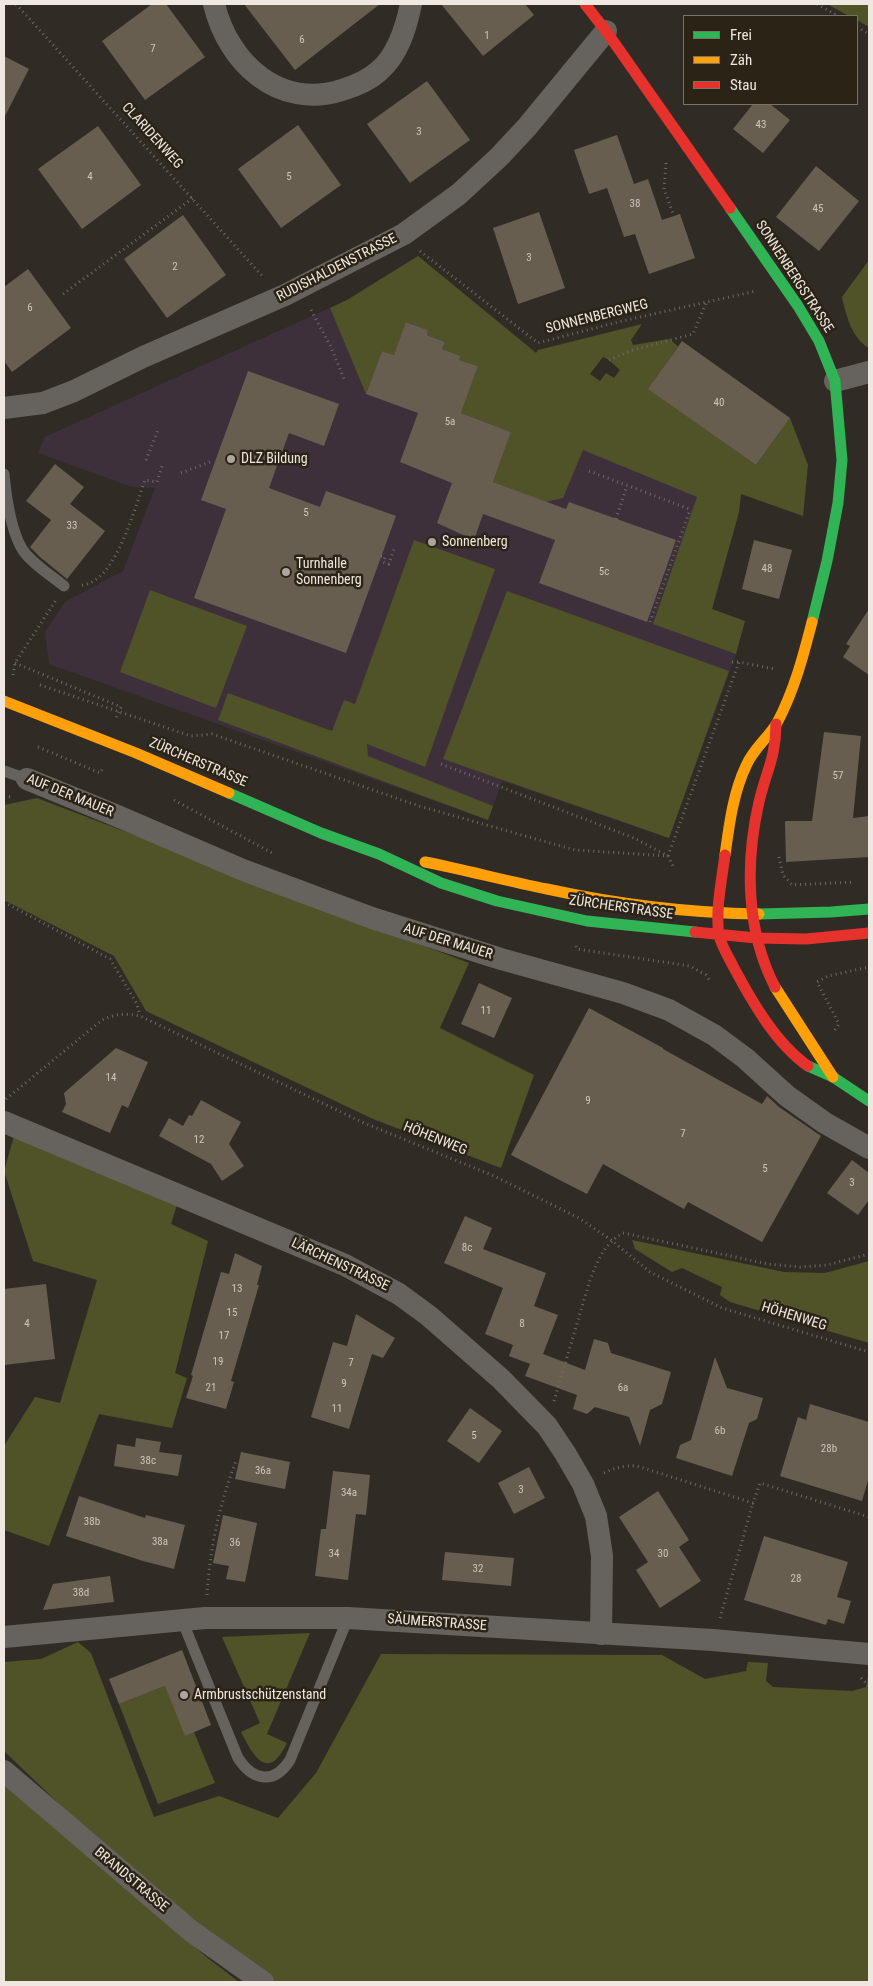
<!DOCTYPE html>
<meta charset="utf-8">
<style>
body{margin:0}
#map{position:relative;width:873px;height:1986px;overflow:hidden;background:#302c25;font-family:"Roboto Condensed",sans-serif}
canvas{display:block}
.frame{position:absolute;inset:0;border:5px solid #eee8e0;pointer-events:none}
.legend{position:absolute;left:683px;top:15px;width:175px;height:90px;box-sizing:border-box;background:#2b2316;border:1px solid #797267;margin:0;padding:6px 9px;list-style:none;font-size:15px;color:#eee8e0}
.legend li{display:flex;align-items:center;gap:10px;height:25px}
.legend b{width:25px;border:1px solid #797267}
</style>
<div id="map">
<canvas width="873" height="1986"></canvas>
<div class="frame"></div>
<ul class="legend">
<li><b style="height:6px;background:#30b455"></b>Frei</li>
<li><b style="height:6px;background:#ff9f0a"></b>Zäh</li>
<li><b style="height:6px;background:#e5322d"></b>Stau</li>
</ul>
</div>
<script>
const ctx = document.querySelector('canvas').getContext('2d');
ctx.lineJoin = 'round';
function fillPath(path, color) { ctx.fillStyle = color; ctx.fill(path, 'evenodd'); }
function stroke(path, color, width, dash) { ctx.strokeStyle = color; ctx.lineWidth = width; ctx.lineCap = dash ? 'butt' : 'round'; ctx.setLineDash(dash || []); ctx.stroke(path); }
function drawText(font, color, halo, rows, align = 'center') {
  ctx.font = font + ' "Roboto Condensed",sans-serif'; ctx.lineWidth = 5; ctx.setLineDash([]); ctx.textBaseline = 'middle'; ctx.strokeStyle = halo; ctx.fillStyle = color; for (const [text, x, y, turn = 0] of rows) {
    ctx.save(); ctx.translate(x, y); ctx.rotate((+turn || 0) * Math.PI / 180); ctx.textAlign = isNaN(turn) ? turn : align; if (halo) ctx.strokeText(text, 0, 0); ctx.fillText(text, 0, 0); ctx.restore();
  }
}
const education = new Path2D(`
 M418 256 537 353 741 494 739 512 712 609 745 621 736 654 669 838 502 781 488 820 49 664 45 632 65 602 123 571 155 488 132 487 38 453 45 437 347 300Z`);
const green = new Path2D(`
 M827 4H869V27L857 20V16H849Z
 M418 256 536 353 538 350 642 324 631 340 633 345 669 339 678 346 649 389 756 465 790 418 808 465 803 516 741 494 739 512 712 609 745 621 736 654 653 624 697 497 583 450 563 498 545 502 493 482 511 432 461 413 478 366 459 360 461 356 442 349 445 342 427 335 428 330 407 322 394 355 382 351 366 394 330 308 347 300ZM603 357 609 360 620 370 614 378 606 373 600 381 590 374Z
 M869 260V348C852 339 846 315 842 297Z
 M414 540 495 569 425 767 367 744 368 756 493 806 488 820 218 720 228 693 332 731 344 700 355 704Z
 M150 590 247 626 216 708 120 672Z
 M507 591 729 671 669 838 443 759Z
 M37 798 469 963 440 1028 534 1075 501 1168 373 1119 146 1011 114 956 4 900V805Z
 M14 1136 177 1205 171 1224 208 1241 175 1373 187 1378 172 1428 99 1414 49 1546 4 1530V1446L35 1397 60 1403 97 1280 33 1261 4 1171Z
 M632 1240 784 1272 825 1273 869 1261V1343L730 1302 720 1295 722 1287 682 1268 672 1272 635 1249Z
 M310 1633 267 1734 287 1743C268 1782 254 1757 241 1732L260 1723 222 1637Z
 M78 1642 91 1653 154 1817 219 1796 278 1818 316 1773 381 1654 662 1655 705 1679 746 1671 748 1662 768 1663 766 1681 773 1687 852 1691 866 1687 869 1670V1982H270L106 1849 4 1751V1662L41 1659Z
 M165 1686 194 1732 215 1783 158 1804 119 1704Z
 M4 1784 209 1959 239 1982H4Z`);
const building = new Path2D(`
 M152 4H166L205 57 145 100 102 41Z
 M244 4H380L295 70Z
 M441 4H525L534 15 483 56Z
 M4 56 29 69 4 118Z
 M427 81 470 140 410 183 367 124Z
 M753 104H770L790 120 763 153 733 129Z
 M298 125 341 185 281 228 238 169Z
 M98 126 141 185 82 229 38 169Z
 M617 135 634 184 648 179 662 220 680 214 695 258 649 274 635 234 624 237 607 188 589 194 574 150Z
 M816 166 859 201 819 251 776 217Z
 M539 212 565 288 518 304 493 228Z
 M183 215 226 275 167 318 124 259Z
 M28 269 71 328 12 372 4 361V287Z
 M406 322 428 330 427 335 445 342 442 349 461 356 459 360 478 366 461 413 511 432 493 482 566 509 569 502 676 540 647 622 539 583 555 540 483 514 474 540 437 523 452 483 400 462 418 413 366 394 382 351 394 355Z
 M682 341 790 418 756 465 648 389Z
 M248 371 339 404 324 446 289 433 269 488 320 507 326 491 396 516 346 653 194 598 226 509 201 500Z
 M55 464 84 487 70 504 105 531 67 579 40 557 30 547 51 520 26 501Z
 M754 540 792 550 779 599 742 589Z
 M869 609V675L843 657 850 646 846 644Z
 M824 732 861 736 853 818 869 816V857L786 862 785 821H812Z
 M479 983 512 998 494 1038 461 1024Z
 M589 1008 663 1048V1049L762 1104 767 1096 779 1107 821 1136 762 1242 688 1202 684 1209 603 1164 587 1194 511 1155Z
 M116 1048 148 1062 128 1108 122 1105 110 1133 62 1112 66 1104 64 1093Z
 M201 1100 241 1122 229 1144 244 1166 222 1181 211 1164 159 1136 169 1118 183 1126 189 1115 192 1116Z
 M852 1160 869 1173V1200L858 1215 827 1193Z
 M465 1216 492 1228 483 1249 546 1273 534 1306 558 1315 543 1354 585 1370 594 1339 608 1343 611 1353 671 1372 662 1404 650 1410 640 1446 629 1417 595 1407 587 1414 573 1409 577 1395 525 1376 530 1364 509 1356 513 1345 485 1334 503 1288 444 1263Z
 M235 1253 262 1266 257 1285H259L231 1381 234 1382 226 1409 186 1398 193 1376 191 1375 221 1272 229 1274Z
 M46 1284 55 1359 4 1365V1289Z
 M356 1314 395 1338 383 1358 372 1354 349 1429 311 1417 333 1342 347 1346Z
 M715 1357 727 1388 763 1398 757 1419 749 1423 732 1476 676 1458 680 1445 691 1440Z
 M810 1404 869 1422V1477L862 1501 780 1476 798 1417 806 1420Z
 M470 1408 502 1431 479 1463 447 1441Z
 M136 1438 161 1442 159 1452 182 1455 178 1476 114 1466 117 1444 135 1447Z
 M241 1452 290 1462 285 1489 235 1479Z
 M529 1467 545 1498 514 1514 498 1483Z
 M333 1471 370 1475 366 1515 356 1514 348 1580 315 1576 321 1529H326Z
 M658 1491 689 1540 679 1547 701 1581 660 1608 636 1570 648 1562 619 1517Z
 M79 1496 145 1518 146 1515 185 1525 174 1569 143 1561 66 1536Z
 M223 1515 257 1523 245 1582 226 1579 229 1566 213 1563Z
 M764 1536 848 1562 837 1597 851 1601 844 1624 828 1619 826 1625 744 1600Z
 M445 1552 514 1558 511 1586 442 1580Z
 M110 1576 114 1602 43 1610 53 1584Z
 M182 1650 211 1725 185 1736 165 1686 119 1704 109 1679Z`);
const path = new Path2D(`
 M16 4 264 278
 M817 4 838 16
 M857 27 869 34
 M666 163 664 189 674 216
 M420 251 538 343 622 321 756 291
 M63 294 193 198
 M311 310 331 347 344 379
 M609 360 633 350 693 334 706 303
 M146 460 158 430
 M589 471 692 510
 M181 473 210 462
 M616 519 627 486
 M381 556 385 557 383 562 389 564 394 549
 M82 585C116 582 134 509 145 480L157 482 162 466
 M650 622 690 510
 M732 662H739
 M15 663 121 707 116 718
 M13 675 15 663 56 600
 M40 685 191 736 212 734 419 806 575 850 668 856 739 662 774 669
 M38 747 100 773 103 768
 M441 764 634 838 668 856 673 866
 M4 796 11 797
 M174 800 274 854
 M779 857 783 875 792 885 854 882
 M4 902 110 959 137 1004 140 1016
 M576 946 577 949 690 966 706 975 709 980
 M835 1030 839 1024 817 982 828 976 869 967
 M6 1099 102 1020C115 1014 126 1013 140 1016L364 1123 494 1176 579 1218 611 1240 650 1272 722 1308 869 1352
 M554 1401 590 1280C598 1260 604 1244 623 1233L768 1264 800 1267 827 1265 869 1254
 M604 1473C615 1468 624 1465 637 1466L753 1503 760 1483 869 1517
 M207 1595C210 1547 219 1506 236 1461
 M720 1618 753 1503
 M861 1678 869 1686`);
const lane = new Path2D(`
 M4 474C6 495 11 529 21 547 28 561 52 576 64 586
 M4 771 27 779
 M182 1620 238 1758C253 1781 274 1785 290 1760L348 1618`);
const street = new Path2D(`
 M214 4C228 63 279 110 342 90 355 86 368 81 379 71 398 55 406 28 411 4
 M835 381 869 372
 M4 408 43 403 74 391 143 357 285 295 404 234 459 194 499 157 527 127 606 31
 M27 779 115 815 243 870 372 918 501 959 623 993 669 1010 714 1035 745 1058 787 1096 825 1123 869 1148
 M4 1122 345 1265 399 1294 429 1316 501 1379 547 1426 565 1453 583 1484 596 1516 602 1556 601 1634
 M4 1637 205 1618H348L713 1640 869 1654
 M4 1771 191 1931 263 1982`);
const fast = new Path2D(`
 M730 208 798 306 819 341 835 381 842 460 838 503 827 561 812 622
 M229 793 321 833 379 854 441 883 497 901 587 921 695 932
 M759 914 831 912 869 909
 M808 1066 833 1077 869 1101`);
const slow = new Path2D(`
 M4 701 136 753 229 793
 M725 855C729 826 733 793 746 766 753 749 768 738 777 723 794 691 803 657 812 622
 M425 862C466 870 506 881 547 889 616 904 688 913 759 914
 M775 987 833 1077`);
const jam = new Path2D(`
 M585 4 606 31 730 208
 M725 855C722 878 715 912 719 935 721 945 728 956 733 966 751 1000 776 1044 808 1066
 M695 932 756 938 806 939 869 933
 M775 987C746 931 745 863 759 802 766 772 776 757 776 724`);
const markers = [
 [231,459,5,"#aca69f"],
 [432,542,5,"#aca69f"],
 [286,572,5,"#aca69f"],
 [184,1695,5,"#aca69f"]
];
const numberNames = [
 ["1",487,36],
 ["6",302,40],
 ["7",153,49],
 ["43",761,125],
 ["3",419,132],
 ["4",90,177],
 ["5",289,177],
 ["38",635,204],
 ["45",818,209],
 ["3",529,258],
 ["2",175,267],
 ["6",30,308],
 ["40",719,403],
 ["5a",450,422],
 ["5",306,513],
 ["33",72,526],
 ["48",767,569],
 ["5c",604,572],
 ["57",838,776],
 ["11",486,1011],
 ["14",111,1078],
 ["9",588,1101],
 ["7",683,1134],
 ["12",199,1140],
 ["5",765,1169],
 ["3",852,1183],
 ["8c",467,1248],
 ["13",237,1289],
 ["15",232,1313],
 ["4",27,1324],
 ["8",522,1324],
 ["17",224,1336],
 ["19",218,1362],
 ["7",351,1363],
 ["9",344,1384],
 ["21",211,1388],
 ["6a",623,1388],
 ["11",337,1409],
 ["6b",720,1431],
 ["5",474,1436],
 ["28b",829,1449],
 ["38c",148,1461],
 ["36a",263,1471],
 ["3",521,1490],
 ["34a",349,1493],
 ["38b",92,1522],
 ["38a",160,1542],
 ["36",235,1543],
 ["34",334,1554],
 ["30",663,1554],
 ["32",478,1569],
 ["28",796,1579],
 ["38d",81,1593]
];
const streetNames = [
 ["CLARIDENWEG",152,136,48],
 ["RUDISHALDENSTRASSE",337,268,-27],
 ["SONNENBERGSTRASSE",794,277,57],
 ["SONNENBERGWEG",597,317,-14],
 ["ZÜRCHERSTRASSE",198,763,23],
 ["AUF DER MAUER",70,796,22],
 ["ZÜRCHERSTRASSE",621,908,8],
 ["AUF DER MAUER",448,942,17],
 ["HÖHENWEG",435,1139,22],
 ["LÄRCHENSTRASSE",340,1265,25],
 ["HÖHENWEG",794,1317,17],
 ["SÄUMERSTRASSE",437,1623,4],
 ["BRANDSTRASSE",131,1880,40]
];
const poiNames = [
 ["DLZ Bildung",241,459],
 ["Sonnenberg",442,542],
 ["Turnhalle",296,564],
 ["Sonnenberg",296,580],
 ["Armbrustschützenstand",194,1695]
];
fillPath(education, '#3d303b');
fillPath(green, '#505228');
fillPath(building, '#675e50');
stroke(path, '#6d6a66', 3, [1, 4]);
stroke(lane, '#66625d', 11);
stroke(street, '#66625d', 22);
stroke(fast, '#30b455', 11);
stroke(slow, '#ff9f0a', 11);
stroke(jam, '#e5322d', 11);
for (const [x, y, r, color] of markers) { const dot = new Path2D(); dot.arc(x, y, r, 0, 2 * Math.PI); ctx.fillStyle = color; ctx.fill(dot); stroke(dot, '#2b2316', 2); }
drawText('11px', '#ccc6bc', null, numberNames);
drawText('14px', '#eee8e0', '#2b2316', streetNames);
drawText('14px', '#eee8e0', '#2b2316', poiNames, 'left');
</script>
